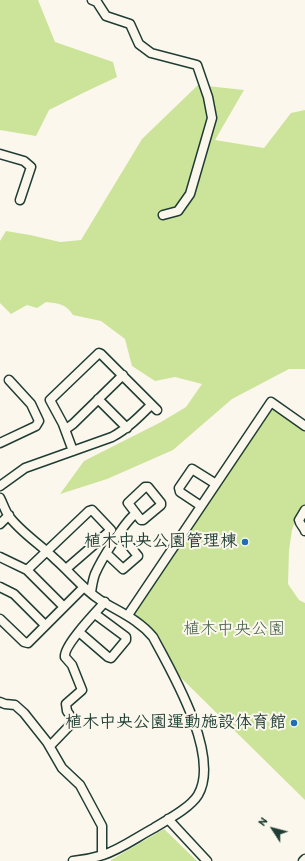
<!DOCTYPE html>
<meta charset="utf-8">
<style>
body{margin:0}
#map{position:relative;width:305px;height:861px;overflow:hidden;background:#fbf7ec;font-family:Itim,sans-serif}
canvas{display:block}
.north{position:absolute;left:253px;top:809px;width:40px;height:40px;-webkit-text-stroke:3px #fbf7ec;paint-order:stroke;rotate:306deg;font-size:11px;font-weight:700;line-height:16px;text-align:center;color:#1f3d34}
.north::after{content:'';display:block;margin:auto;width:14px;height:18px;background:#1f3d34;clip-path:polygon(50% 0,100% 100%,50% 72%,0 100%)}
</style>
<div id="map">
<canvas width="305" height="861"></canvas>
<div class="north">N</div>
</div>
<script>
const ctx = document.querySelector('canvas').getContext('2d');
ctx.lineJoin = 'round';
function fillPath(path, color) { ctx.fillStyle = color; ctx.fill(path, 'evenodd'); }
function stroke(path, color, width, dash) { ctx.strokeStyle = color; ctx.lineWidth = width; ctx.lineCap = dash ? 'butt' : 'round'; ctx.setLineDash(dash || []); ctx.stroke(path); }
function drawText(font, color, halo, rows, align = 'center') {
  ctx.font = font + ' Itim,"Klee One",sans-serif'; ctx.lineWidth = 4; ctx.setLineDash([]); ctx.textBaseline = 'middle'; ctx.strokeStyle = halo; ctx.fillStyle = color; for (const [text, x, y, turn = 0] of rows) {
    ctx.save(); ctx.translate(x, y); ctx.rotate((+turn || 0) * Math.PI / 180); ctx.textAlign = isNaN(turn) ? turn : align; if (halo) ctx.strokeText(text, 0, 0); ctx.fillText(text, 0, 0); ctx.restore();
  }
}
const green = new Path2D(`
 M0 0H38L55 42 113 62 117 77 85 92 49 110 36 136 0 130Z
 M198 85 244 90 215 140 264 148 291 113 305 110V369H289L232 399 173 450 107 479 60 494 84 461 161 422 186 407 202 384 175 377 155 381 132 366 125 339 101 321 73 315C66 304 58 303 46 302L37 308 27 305 11 314 0 303V241L6 231 30 235 60 242 81 240 142 139Z
 M274 407 305 429V504L295 521 292 530 289 550 288 584 299 600 305 603V800L177 674 162 642 150 626 132 614 270 408Z
 M164 829 197 861H111V860Z`);
const minor = new Path2D(`
 M92 0 97 2 106 16 130 24 139 44 151 53 197 65 208 97 212 118 190 194 178 211 163 215
 M0 154 24 161 31 167 20 200
 M98 399 127 428
 M66 429 73 424 123 375
 M0 443 36 426 39 421 31 404 9 380
 M73 451 63 424 50 400 99 353 101 354 157 410
 M0 486 25 468 112 437C127 429 139 417 151 405
 M145 487H148L161 503V505L143 520H141L128 503Z
 M0 498C3 504 5 510 8 515 20 532 40 544 55 559 70 572 83 589 100 600 119 612 138 619 153 637 172 672 221 756 198 795 190 808 167 820 154 828 137 837 121 849 103 855 93 858 83 860 73 861
 M201 506 180 492 179 488 192 469 216 484
 M305 510 299 520C300 525 304 527 305 531
 M0 524 9 515
 M107 554 123 569 138 556 120 534
 M0 557 27 570 64 607
 M27 570 89 511 92 510 111 530 66 569
 M0 587 14 594 45 625
 M91 592C92 586 93 579 95 574 101 560 124 523 135 514
 M128 615 271 402 305 426
 M0 619 24 642 28 643 84 587
 M79 632 108 657 111 658 126 640V637L95 614
 M0 702 5 704 15 705 24 713 47 742 62 768 80 785 102 826V855
 M50 746 73 722V720L67 711 66 704 82 690 72 665 65 657C63 646 96 612 105 602
 M168 819 207 861
 M303 861 305 859`);
const markers = [
 [245,542,4,"#1f6fb2"],
 [294,723,4,"#1f6fb2"]
];
const poiNames = [
 ["植木中央公園管理棟",237,542],
 ["植木中央公園運動施設体育館",286,723]
];
const parkNames = [
 ["植木中央公園",234,630]
];
fillPath(green, '#cce49a');
stroke(minor, '#1f3d34', 11);
stroke(minor, '#fbf7ec', 8);
for (const [x, y, r, color] of markers) { const dot = new Path2D(); dot.arc(x, y, r, 0, 2 * Math.PI); ctx.fillStyle = color; ctx.fill(dot); stroke(dot, '#fbf7ec', 1.5); }
drawText('bold 17px', '#1f3d34', '#fbf7ec', poiNames, 'right');
drawText('17px', '#425e48', '#fbf7ec', parkNames);
</script>
